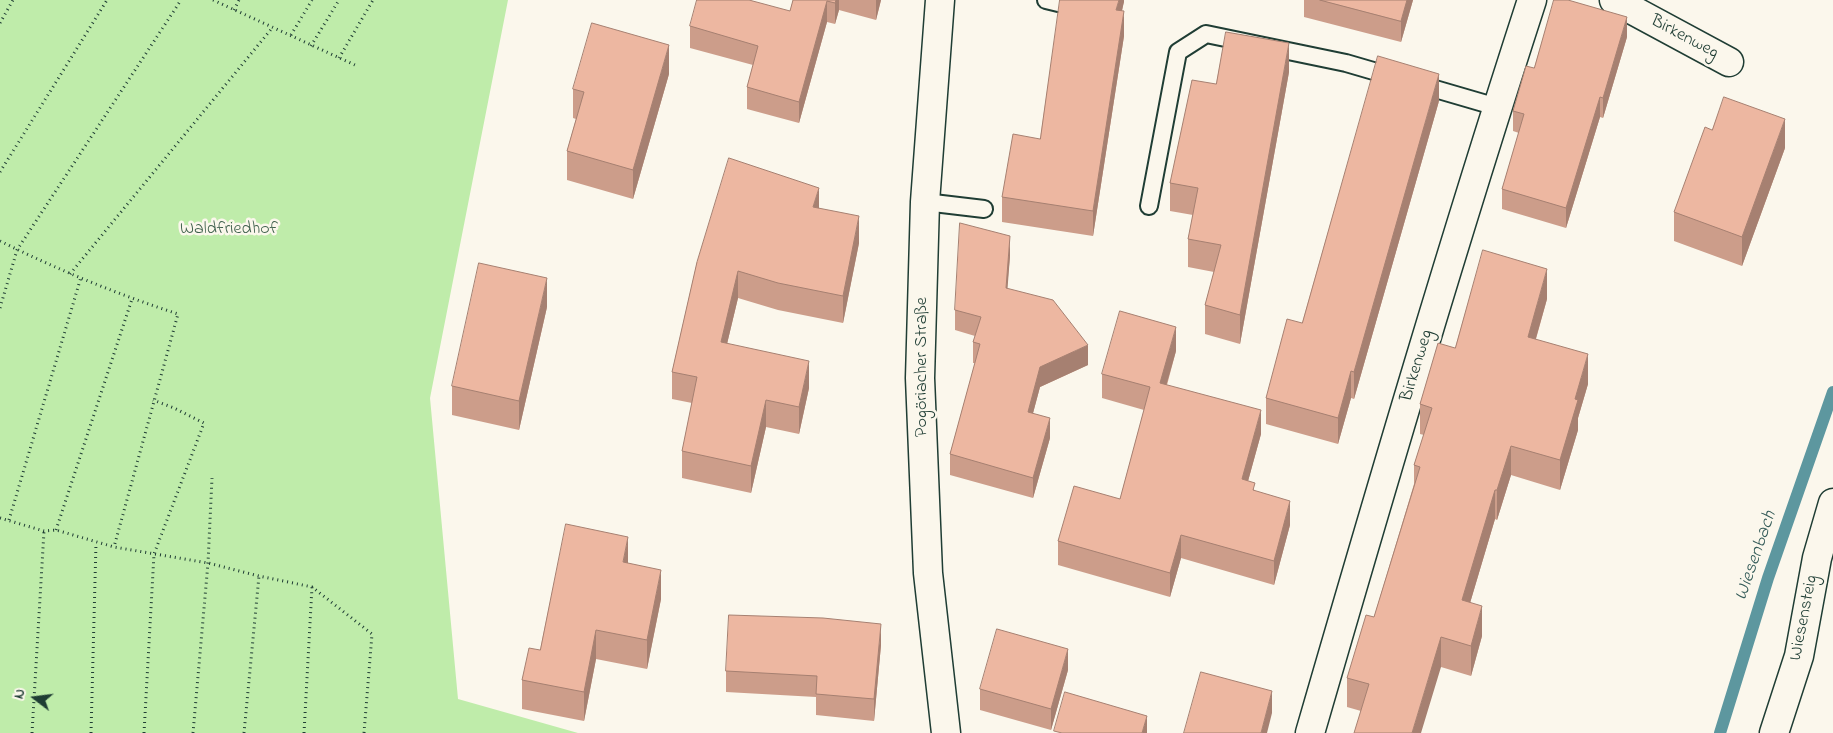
<!DOCTYPE html>
<meta charset="utf-8">
<style>
body{margin:0}
#map{position:relative;width:1833px;height:733px;overflow:hidden;background:#fbf7ec;font-family:"Indie Flower",sans-serif}
canvas{display:block}
.north{position:absolute;left:10px;top:673px;width:50px;height:50px;-webkit-text-stroke:4px #fbf7ec;paint-order:stroke;rotate:285deg;font-size:14px;font-weight:700;line-height:20px;text-align:center;color:#1f3d34}
.north::after{content:'';display:block;margin:auto;width:18px;height:22px;background:#1f3d34;clip-path:polygon(50% 0,100% 100%,50% 72%,0 100%)}
</style>
<div id="map">
<canvas width="1833" height="733"></canvas>
<div class="north">N</div>
</div>
<script>
const ctx = document.querySelector('canvas').getContext('2d');
ctx.lineJoin = 'round';
function fillPath(path, color) { ctx.fillStyle = color; ctx.fill(path, 'evenodd'); }
function stroke(path, color, width, dash) { ctx.strokeStyle = color; ctx.lineWidth = width; ctx.lineCap = dash ? 'butt' : 'round'; ctx.setLineDash(dash || []); ctx.stroke(path); }
function drawText(font, color, halo, rows, align = 'center') {
  ctx.font = font + ' "Indie Flower",sans-serif'; ctx.lineWidth = 5; ctx.setLineDash([]); ctx.textBaseline = 'middle'; ctx.strokeStyle = halo; ctx.fillStyle = color; for (const [text, x, y, turn = 0] of rows) {
    ctx.save(); ctx.translate(x, y); ctx.rotate((+turn || 0) * Math.PI / 180); ctx.textAlign = isNaN(turn) ? turn : align; if (halo) ctx.strokeText(text, 0, 0); ctx.fillText(text, 0, 0); ctx.restore();
  }
}
const green = new Path2D(`
 M0 0H508L430 398 458 699 578 733H0Z`);
const stream = new Path2D(`
 M1720 733 1768 578 1833 392`);
const path = new Path2D(`
 M213 0 355 65
 M234 10 239 0
 M0 23 13 0
 M291 35 312 0
 M311 46 339 0
 M339 58 373 0
 M0 172 107 0
 M0 241C58 270 117 294 178 314L114 547
 M70 274 273 27
 M0 308 17 250 181 0
 M0 518 44 531 56 530 114 547 208 563 259 576 312 587 372 634 364 733
 M9 520 81 277
 M56 530 132 299
 M32 733 44 531
 M91 733 96 543
 M144 733 154 554 204 423 174 408 153 400
 M193 733 208 563 212 478
 M244 733 259 576
 M304 733 312 587`);
const lane = new Path2D(`
 M1046 0 1079 8
 M1418 84 1497 107
 M925 202 984 209
 M1149 206 1178 52 1206 34 1346 63 1394 77`);
const street = new Path2D(`
 M940 0 925 202 920 378 928 573 946 733
 M1614 0 1729 62
 M1310 733C1381 488 1453 243 1532 0
 M1774 733 1799 656 1817 558 1833 503`);
const wall = new Path2D(`
 M793 0H881L876 20 839 10 835 24 827 22 799 123 747 109V87L753 65 690 48V26L790 11Z
 M1124 0 1122 11 1124 36 1093 236 1002 222V197L1040 139Z
 M1304 0H1413L1401 42 1304 17Z
 M1627 37 1603 118 1600 117 1566 228 1502 209V189L1519 133 1513 131V111L1534 68Z
 M1289 72 1240 344 1205 334V305L1214 272 1188 267V239L1193 215 1170 211V183L1216 84Z
 M669 74 633 199 567 180V151L576 119 573 118V89Z
 M1439 101 1354 399 1351 398 1338 444 1266 424V398L1302 323Z
 M1785 148 1742 266 1674 241V212Z
 M819 208 859 243 843 323 778 310 738 298 727 344 809 388 799 434 766 427 751 493 682 478V451L692 403 672 399V372L697 262Z
 M1010 256 1007 288 1088 365 1040 387 1033 413 1050 438 1033 498 950 475V454L975 363H973V342L975 336 955 330V310Z
 M1547 299 1536 339 1588 384 1578 418V430L1560 490 1511 475 1497 520 1495 519 1470 603 1482 636 1471 676 1441 667 1361 711 1347 707V678L1374 617 1414 484V465L1424 435 1420 434V404L1455 348Z
 M547 307 519 430 452 415V386Z
 M1176 351 1167 385 1261 434 1248 481 1255 491 1290 525 1274 585 1181 558 1170 597 1058 565V541L1120 499 1144 410 1102 398V374Z
 M628 563 661 599 647 669 596 659 584 721 522 709V680L540 650Z
 M881 645 874 721 816 715V697L726 692V671Z
 M1068 670 1051 730 980 710V689Z`);
const shadedWall = new Path2D(`
 M836 0H839V10L835 24V3Z
 M876 0H881L876 20Z
 M1119 0H1124V2L1116 35V10Z
 M1407 0H1413L1401 42V21Z
 M827 1V22L799 123V102Z
 M1124 11V36L1093 236V211Z
 M1627 17V37L1603 118V98Z
 M1289 43V72L1240 344V315Z
 M669 45V74L633 199V170Z
 M1439 74V101L1354 399V372Z
 M1600 97V117L1566 228V208Z
 M1785 119V148L1742 266V237Z
 M819 188V215L813 207Z
 M859 216V243L843 323V296Z
 M1010 236V256L1006 308V288Z
 M1547 269V299L1528 366V337Z
 M738 271V298L721 369V342Z
 M547 278V307L519 430V401Z
 M1176 327V351L1160 407V383Z
 M1088 345V365L1040 387 1028 432V412L1040 367Z
 M1588 354V384L1578 418V430L1560 490V460L1575 399Z
 M809 361V388L799 434V407Z
 M1351 371V398L1338 444V418Z
 M766 400V427L751 493V466Z
 M1261 410V434L1242 503V479Z
 M1050 418V438L1033 498V478Z
 M1511 446V475L1497 520V490Z
 M1495 490V519L1462 630V600Z
 M1290 501V525L1274 585V561Z
 M1181 535V558L1170 597V573Z
 M628 537V565L623 562Z
 M661 570V599L647 669V640Z
 M1482 606V636L1471 676V646Z
 M881 624V645L874 721V699Z
 M596 630V659L584 721V692Z
 M1441 637V667L1421 733H1412Z
 M1068 649V670L1051 730V709Z
 M1272 691V713L1267 733H1261Z
 M1147 716V733H1142Z`);
const building = new Path2D(`
 M697 0H749L790 11 793 0H836L835 3 827 1 799 102 747 87 758 46 690 26Z
 M1060 0H1119L1116 10 1124 11 1093 211 1002 197 1013 134 1040 139Z
 M1320 0H1407L1401 21Z
 M1554 0H1568L1627 17 1603 98 1600 97 1566 208 1502 189 1524 114 1513 111 1526 66 1534 68Z
 M592 23 669 45 633 170 567 151 584 92 573 89Z
 M1226 32 1289 43 1240 315 1205 305 1221 245 1188 239 1198 188 1170 183 1192 80 1216 84Z
 M1378 56 1439 74 1354 372 1351 371 1338 418 1266 398 1287 319 1302 323Z
 M1724 97 1785 119 1742 237 1674 212 1705 127 1712 130Z
 M729 158 819 188 813 207 859 216 843 296 778 283 738 271 721 342 809 361 799 407 766 400 751 466 682 451 697 377 672 372 697 262Z
 M960 223 1010 236 1006 288 1053 300 1088 345 1040 367 1028 412 1050 418 1033 478 950 454 980 344 973 342 981 317 955 310Z
 M1483 250 1547 269 1528 337 1588 354 1575 399 1578 400 1560 460 1511 446 1497 490H1495L1462 600 1482 606 1471 646 1441 637 1412 733H1354L1369 684 1347 678 1366 615 1374 617 1420 467 1414 465 1432 408 1420 404 1438 343 1455 348Z
 M479 263 547 278 519 401 452 386Z
 M1120 311 1176 327 1160 383 1261 410 1242 479 1255 483 1253 490 1290 501 1274 561 1181 535 1170 573 1058 541 1074 486 1120 499 1150 387 1102 374Z
 M566 524 628 537 623 562 661 570 647 640 596 630 584 692 522 680 529 648 540 650Z
 M729 615 823 618 881 624 874 699 816 694 817 676 726 671Z
 M997 629 1068 649 1051 709 980 689Z
 M1201 672 1272 691 1261 733H1184Z
 M1065 692 1147 716 1142 733H1062L1054 731Z`);
const streetNames = [
 ["Birkenweg",1684,38,28],
 ["Birkenweg",1418,366,-73],
 ["Pogöriacher Straße",923,367,-90],
 ["Wiesensteig",1805,618,-79]
];
const parkNames = [
 ["Waldfriedhof",229,230]
];
const waterNames = [
 ["Wiesenbach",1757,556,-71]
];
fillPath(green, '#bfecaa');
stroke(stream, '#5d979f', 12);
stroke(lane, '#1f3d34', 20);
stroke(street, '#1f3d34', 31);
stroke(path, '#1f3d34', 3, [1, 4]);
stroke(lane, '#fbf7ec', 16);
stroke(street, '#fbf7ec', 28);
fillPath(wall, '#cc9d8a');
fillPath(shadedWall, '#a68071');
fillPath(building, '#edb7a1');
stroke(building, '#a68071', 1);
drawText('18px', '#1f3d34', '#fbf7ec', streetNames);
drawText('18px', '#3f604c', '#fbf7ec', parkNames);
drawText('italic 19px', '#345b58', '#fbf7ec', waterNames);
</script>
